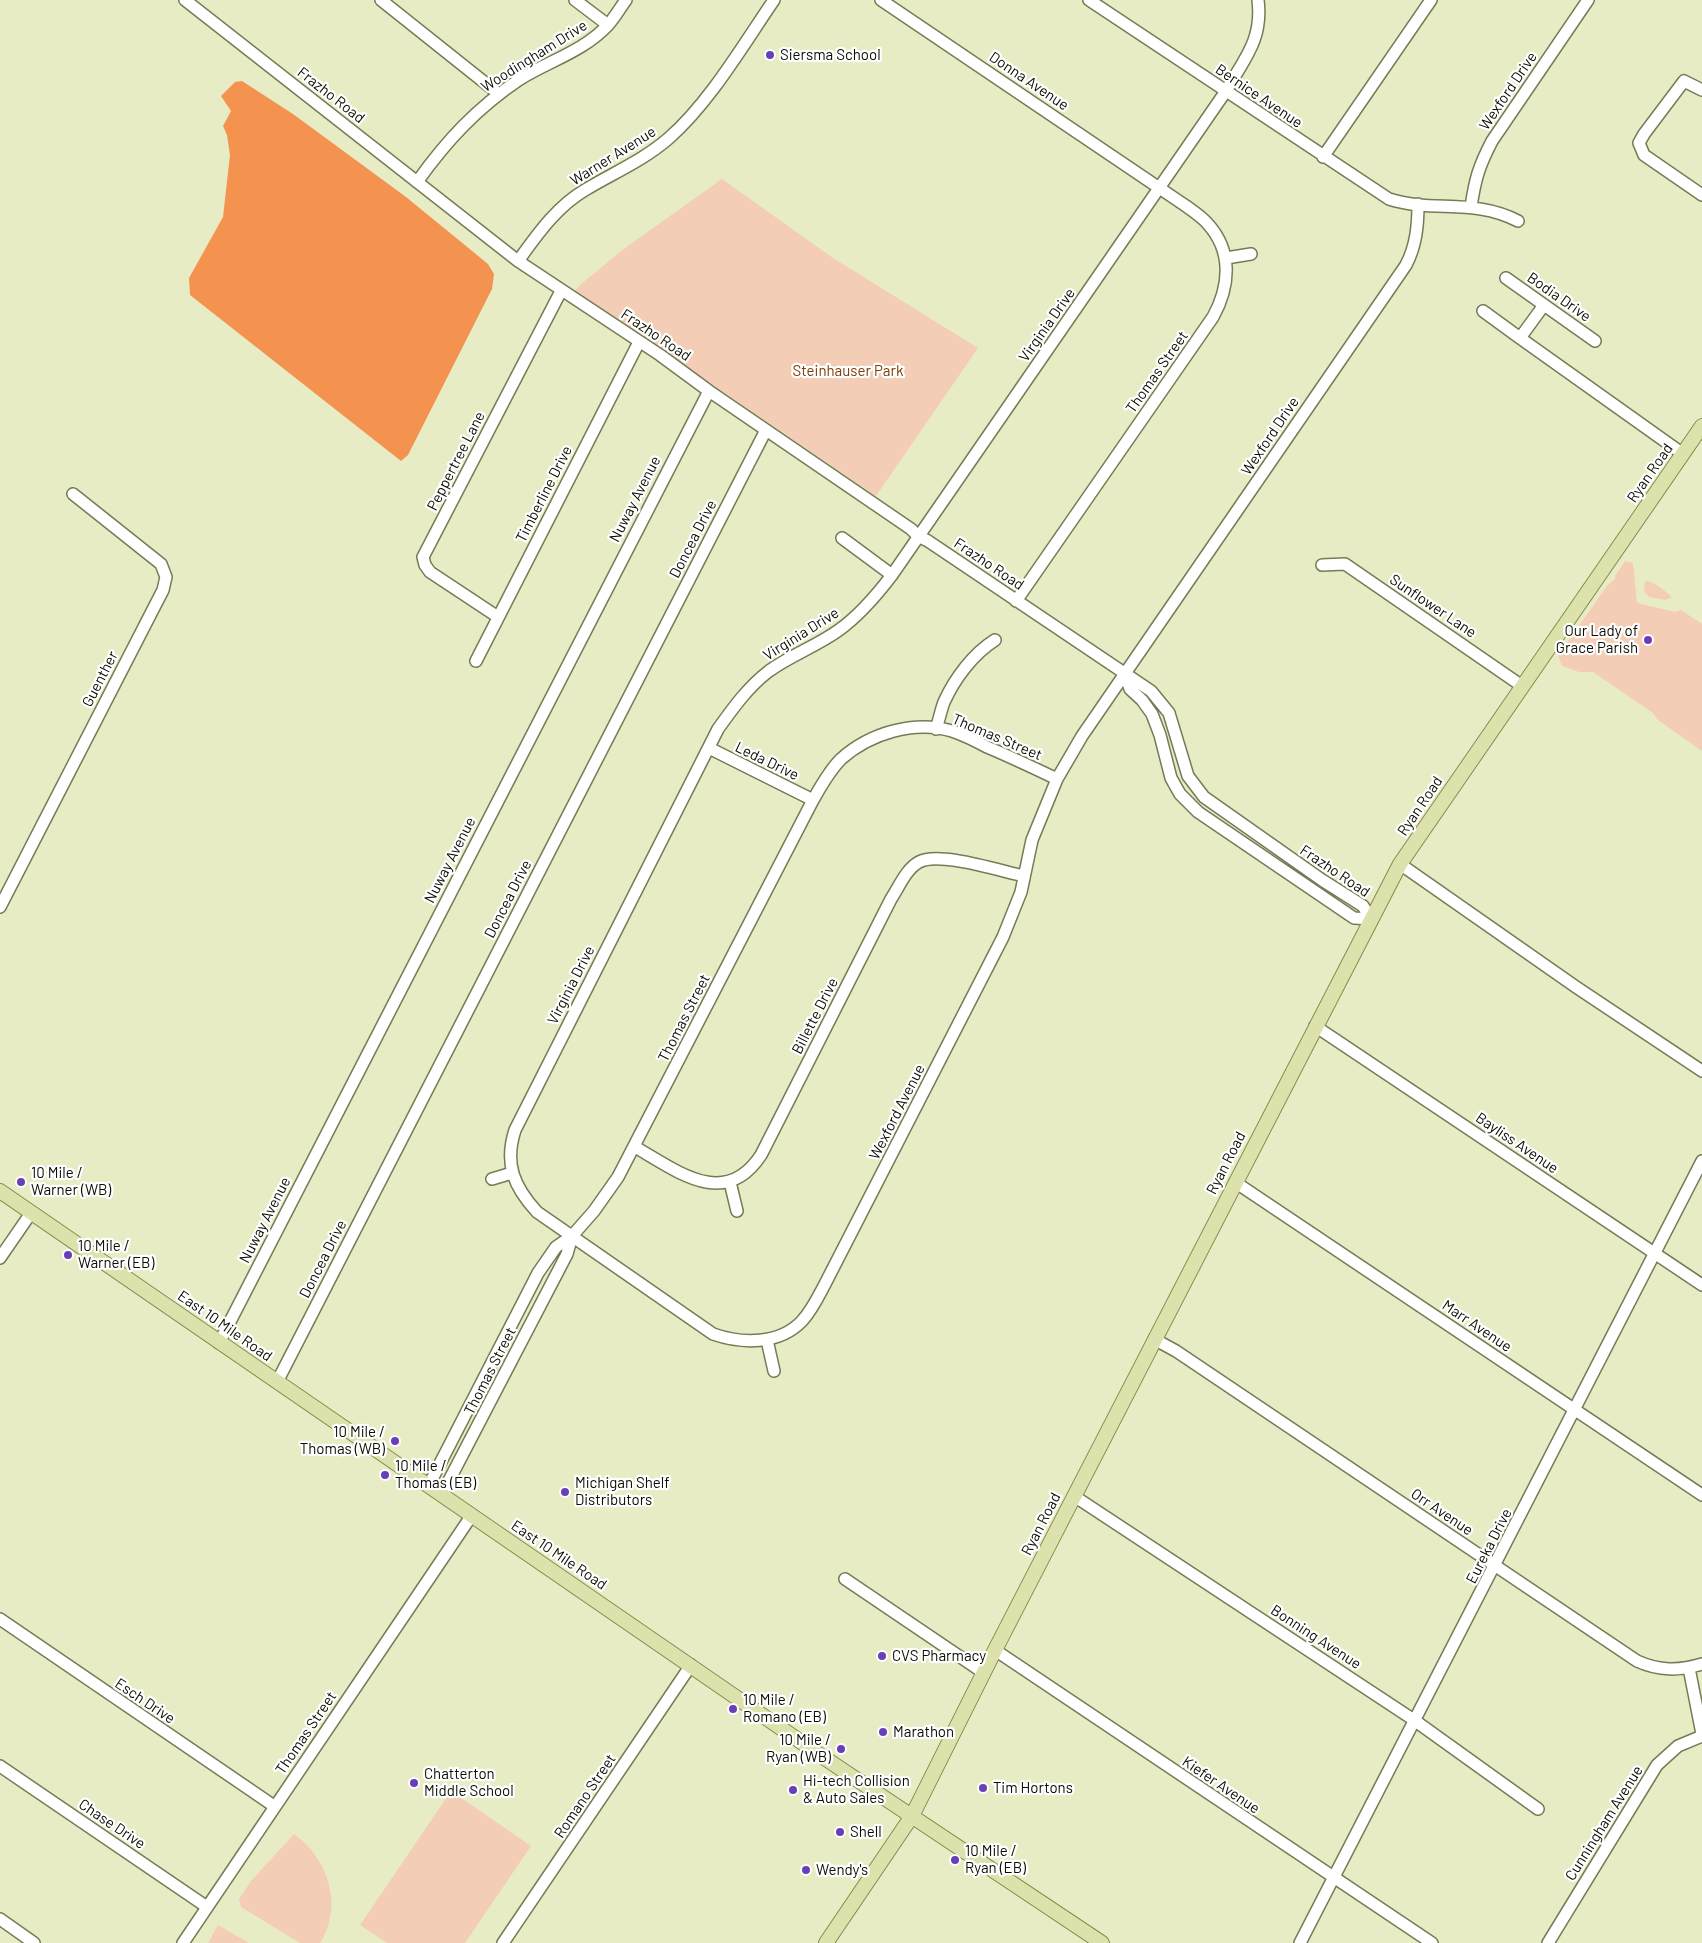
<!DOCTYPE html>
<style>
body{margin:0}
canvas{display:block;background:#e7ecc4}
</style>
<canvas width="1702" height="1943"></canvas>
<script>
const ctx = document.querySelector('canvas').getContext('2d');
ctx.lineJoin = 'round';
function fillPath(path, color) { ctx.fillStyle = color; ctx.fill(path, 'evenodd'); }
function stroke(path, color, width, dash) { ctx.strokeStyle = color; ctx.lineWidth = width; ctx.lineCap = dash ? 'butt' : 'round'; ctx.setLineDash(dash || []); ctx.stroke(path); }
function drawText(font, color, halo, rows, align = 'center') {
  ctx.font = font + ' Barlow,sans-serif'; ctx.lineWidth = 4.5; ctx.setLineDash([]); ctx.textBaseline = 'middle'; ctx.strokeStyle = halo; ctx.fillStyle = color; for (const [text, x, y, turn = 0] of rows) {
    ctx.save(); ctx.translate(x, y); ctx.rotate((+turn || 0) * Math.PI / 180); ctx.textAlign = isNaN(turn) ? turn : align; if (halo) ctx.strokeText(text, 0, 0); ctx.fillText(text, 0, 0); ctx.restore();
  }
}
const green = new Path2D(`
 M722 179 833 258 978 348 876 496 575 291 581 284 625 248Z
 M1625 561 1633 563 1637 603 1675 612 1681 610 1702 624V751L1658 720 1653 713 1593 672H1579L1562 666 1558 655 1607 586 1615 579V576Z
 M1645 581C1654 581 1663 590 1670 595L1671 598 1665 600 1649 597 1644 591Z
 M451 1791 531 1846 465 1943H387L360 1925Z
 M294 1834C328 1858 344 1906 320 1943H300L241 1907 239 1899 251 1881Z
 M218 1925 249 1943H208Z`);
const forest = new Path2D(`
 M242 81 293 114 406 197 488 264 494 274 492 289 408 455 401 461 190 295 189 278 223 217 230 155 227 135 223 126 231 111 221 96 235 82Z`);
const minor = new Path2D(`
 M185 0 518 261 660 355 709 391 911 529 918 536 928 541 1151 691 1169 713 1188 776 1204 797 1322 880 1363 906 1371 919
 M381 0 499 94
 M575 0 608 25
 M881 0 1186 206C1193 211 1202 217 1207 223 1233 251 1230 286 1213 317L1016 601
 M1089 0 1389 199C1433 213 1474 198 1518 221
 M1258 0C1263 40 1244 59 1226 91L892 575C876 596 860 615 839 630 817 646 791 655 769 671 748 687 733 708 718 729L515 1130C504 1164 514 1187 537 1212L713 1334C742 1344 779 1345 802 1321 812 1310 818 1297 825 1284L1003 937 1021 892 1032 840 1057 779 1082 736 1406 265C1416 246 1418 226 1418 204
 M1702 90 1684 81 1644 134 1639 143 1644 155 1702 195
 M1323 157 1431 0
 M417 182C447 140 477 108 520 79 549 61 584 51 608 25 615 17 620 8 626 0
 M1471 207C1475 179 1479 166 1492 141L1588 0
 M1226 258 1251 254
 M518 261C537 235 556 207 585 190 613 173 644 160 669 138 710 102 743 45 774 0
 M1506 278 1595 341
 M1544 305 1520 338 1683 454
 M1483 311 1520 338
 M842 538 892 575
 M1322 565 1345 564 1522 686
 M498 617 430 572 425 565 423 557 561 291
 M476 661 639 342
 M1125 675 1130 689 1142 700 1152 714 1160 735 1171 778 1180 794 1198 812 1354 918 1371 919
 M936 729C939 720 941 710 944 702 955 678 973 654 995 640
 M709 748 813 800
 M1400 864 1576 987 1702 1071
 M0 907 163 590 166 577 161 564 73 494
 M1315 1026 1702 1285
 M635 1147C677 1171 725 1210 761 1155L891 899C899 887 906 869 919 862 939 851 1000 871 1024 876
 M492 1179 512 1173
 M730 1182 737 1211
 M1235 1182 1702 1495
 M0 1258 31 1213
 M1154 1339 1176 1351 1637 1661C1659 1671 1679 1671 1702 1664
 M767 1340 774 1371
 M219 1343 709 391
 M277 1382 766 430
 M429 1485 538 1273 556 1247 572 1236
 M442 1494 567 1254 572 1236 594 1211 618 1177 813 800C821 786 829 771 841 759 870 733 914 720 952 731 964 735 976 741 987 747 1011 757 1034 768 1057 779
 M1074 1496 1414 1720 1538 1809
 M845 1579 984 1673
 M0 1619 274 1806
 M995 1650 1432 1943
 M1689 1668 1702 1734
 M0 1766 207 1907
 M0 1919 34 1943
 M183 1943 472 1515
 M503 1943 691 1665
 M1300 1943 1702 1161
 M1548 1943 1657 1765 1678 1746 1702 1736`);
const major = new Path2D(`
 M0 1191 820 1755 1102 1943
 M826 1943 912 1816 995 1650 1400 864 1702 426`);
const markers = [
 [770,55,5,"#673fb7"],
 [1648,640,5,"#673fb7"],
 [21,1182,5,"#673fb7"],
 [68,1255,5,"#673fb7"],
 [395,1441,5,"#673fb7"],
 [385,1475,5,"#673fb7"],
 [565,1492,5,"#673fb7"],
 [882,1656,5,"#673fb7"],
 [733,1709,5,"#673fb7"],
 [883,1732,5,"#673fb7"],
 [841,1749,5,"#673fb7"],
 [414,1783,5,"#673fb7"],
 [983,1788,5,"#673fb7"],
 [793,1790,5,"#673fb7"],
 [840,1832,5,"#673fb7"],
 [955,1860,5,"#673fb7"],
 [806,1870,5,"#673fb7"]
];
const poiNames = [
 ["Siersma School",780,55],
 ["Our Lady of",1638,631,"right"],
 ["Grace Parish",1638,648,"right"],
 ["10 Mile /",31,1173],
 ["Warner (WB)",31,1190],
 ["10 Mile /",78,1246],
 ["Warner (EB)",78,1263],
 ["10 Mile /",385,1432,"right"],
 ["Thomas (WB)",385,1449,"right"],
 ["10 Mile /",395,1466],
 ["Thomas (EB)",395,1483],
 ["Michigan Shelf",575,1483],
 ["Distributors",575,1500],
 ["CVS Pharmacy",892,1656],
 ["10 Mile /",743,1700],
 ["Romano (EB)",743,1717],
 ["Marathon",893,1732],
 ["10 Mile /",831,1740,"right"],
 ["Ryan (WB)",831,1757,"right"],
 ["Chatterton",424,1774],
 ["Middle School",424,1791],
 ["Hi-tech Collision",803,1781],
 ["& Auto Sales",803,1798],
 ["Tim Hortons",993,1788],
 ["Shell",850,1832],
 ["10 Mile /",965,1851],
 ["Ryan (EB)",965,1868],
 ["Wendy's",816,1870]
];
const streetNames = [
 ["Woodingham Drive",534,56,-32],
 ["Donna Avenue",1029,81,34],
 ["Wexford Drive",1508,91,-56],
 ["Frazho Road",331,95,38],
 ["Bernice Avenue",1259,96,34],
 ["Warner Avenue",613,156,-32],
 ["Bodia Drive",1559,297,35],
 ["Virginia Drive",1047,325,-55],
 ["Frazho Road",656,335,34],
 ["Thomas Street",1157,372,-55],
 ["Wexford Drive",1270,436,-56],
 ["Peppertree Lane",456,461,-63],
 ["Ryan Road",1650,473,-55],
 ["Timberline Drive",544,494,-63],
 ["Nuway Avenue",635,499,-63],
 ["Doncea Drive",693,539,-63],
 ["Frazho Road",989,564,34],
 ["Sunflower Lane",1433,606,34],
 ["Virginia Drive",801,634,-32],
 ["Guenther",100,679,-63],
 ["Thomas Street",997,737,23],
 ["Leda Drive",767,761,26],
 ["Ryan Road",1420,806,-56],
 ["Nuway Avenue",450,860,-63],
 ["Frazho Road",1335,871,34],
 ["Doncea Drive",508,899,-63],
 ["Virginia Drive",571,985,-63],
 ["Billette Drive",815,1016,-63],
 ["Thomas Street",684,1018,-63],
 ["Wexford Avenue",897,1112,-63],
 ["Bayliss Avenue",1517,1143,34],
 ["Ryan Road",1226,1163,-63],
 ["Nuway Avenue",265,1220,-63],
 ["Doncea Drive",323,1259,-63],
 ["East 10 Mile Road",225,1326,35],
 ["Marr Avenue",1477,1326,34],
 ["Thomas Street",490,1371,-63],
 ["Orr Avenue",1442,1512,34],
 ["Ryan Road",1041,1524,-63],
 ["Eureka Drive",1489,1546,-63],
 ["East 10 Mile Road",559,1555,34],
 ["Bonning Avenue",1316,1637,33],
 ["Esch Drive",145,1701,34],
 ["Thomas Street",306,1733,-56],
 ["Kiefer Avenue",1221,1785,34],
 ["Romano Street",585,1796,-56],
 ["Cunningham Avenue",1604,1823,-58],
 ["Chase Drive",112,1824,34]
];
const parkNames = [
 ["Steinhauser Park",848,371]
];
fillPath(green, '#f4cdb6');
fillPath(forest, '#f3934f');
stroke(minor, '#767b57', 14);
stroke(major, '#858b4d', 16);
stroke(minor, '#fff', 11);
stroke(major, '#dde2ac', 14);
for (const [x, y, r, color] of markers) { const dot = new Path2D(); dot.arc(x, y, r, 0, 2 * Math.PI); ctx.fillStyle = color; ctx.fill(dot); stroke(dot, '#fff', 2); }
drawText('15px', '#0c0d02', '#fff', poiNames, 'left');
drawText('15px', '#0c0d02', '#fff', streetNames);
drawText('15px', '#793c06', '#fff', parkNames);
</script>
